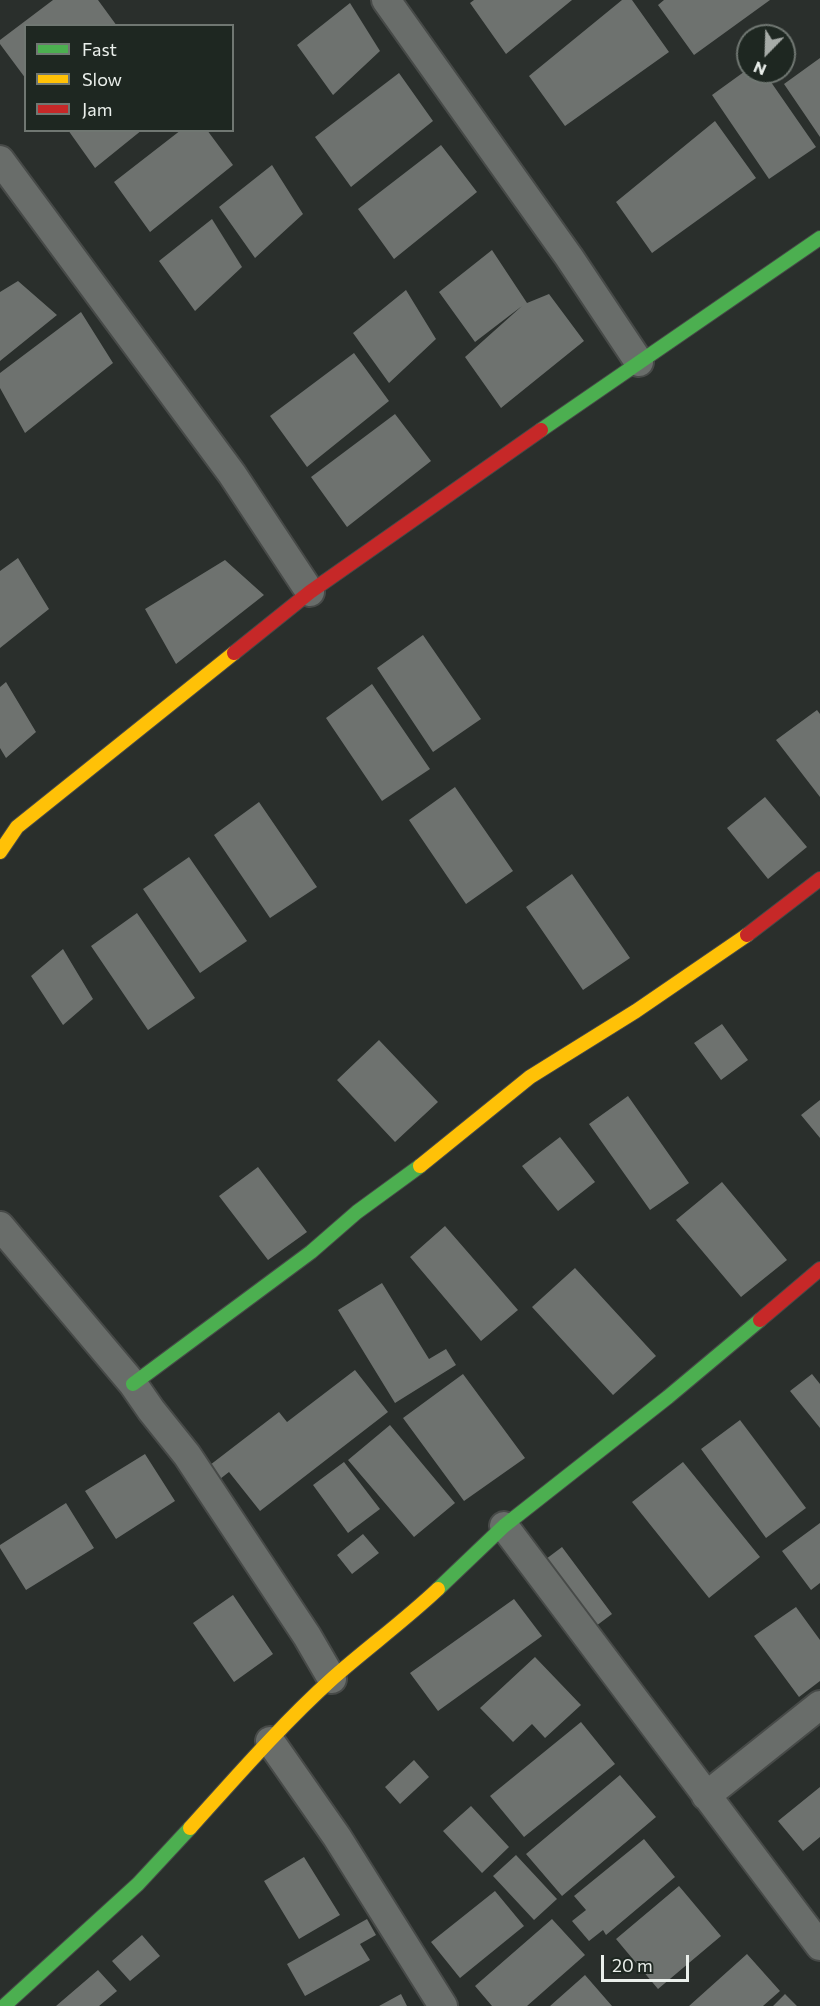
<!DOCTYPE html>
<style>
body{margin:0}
#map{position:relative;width:820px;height:2006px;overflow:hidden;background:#2a2f2c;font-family:Commissioner,sans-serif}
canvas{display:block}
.legend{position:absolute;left:24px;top:24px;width:210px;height:108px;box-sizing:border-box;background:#1e2721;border:2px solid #707772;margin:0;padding:8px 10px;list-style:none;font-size:18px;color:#eaefeb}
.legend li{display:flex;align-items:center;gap:12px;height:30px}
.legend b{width:30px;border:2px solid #707772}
.north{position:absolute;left:736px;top:24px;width:60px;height:60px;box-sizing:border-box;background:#1e2721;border:2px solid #707772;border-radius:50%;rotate:203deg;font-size:16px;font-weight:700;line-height:24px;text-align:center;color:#eaefeb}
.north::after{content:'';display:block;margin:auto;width:21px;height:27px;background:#a7aca8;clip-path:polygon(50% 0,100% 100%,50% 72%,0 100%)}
.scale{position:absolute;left:601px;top:1955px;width:88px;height:27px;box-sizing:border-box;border:3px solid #eaefeb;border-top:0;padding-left:8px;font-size:18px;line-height:21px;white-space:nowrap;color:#eaefeb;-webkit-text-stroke:4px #1e2721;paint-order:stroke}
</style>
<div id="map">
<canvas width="820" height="2006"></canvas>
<ul class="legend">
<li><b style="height:8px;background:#4caf50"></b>Fast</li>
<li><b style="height:8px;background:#ffc107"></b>Slow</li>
<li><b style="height:8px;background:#c62828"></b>Jam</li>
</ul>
<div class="north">N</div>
<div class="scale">20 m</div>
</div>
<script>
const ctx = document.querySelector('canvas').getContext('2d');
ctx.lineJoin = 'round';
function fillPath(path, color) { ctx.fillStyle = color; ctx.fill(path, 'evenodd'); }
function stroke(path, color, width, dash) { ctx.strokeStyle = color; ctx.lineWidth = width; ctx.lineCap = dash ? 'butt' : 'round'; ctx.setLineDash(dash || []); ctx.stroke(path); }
const building = new Path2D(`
 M53 0H98L117 26H26V79L0 44V40Z
 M474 0H572L506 54 470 3Z
 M622 0H632L669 52 565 126 529 76Z
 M664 0H770L694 55 658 5Z
 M350 3 380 51 333 95 297 45Z
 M820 58V137L784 84Z
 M748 69V72H764L816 147 769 179 712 95Z
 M399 73 433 121 351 187 315 137Z
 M715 121 756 178 652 253 616 202Z
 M68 130H142L95 168Z
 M181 130H207L233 165 150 232 114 182Z
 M441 145 477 192 394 259 358 209Z
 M272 165 303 214 255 258 219 207Z
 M212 219 242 267 195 311 159 261Z
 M492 250 527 303 549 294 584 341 501 408 465 357 522 306 475 342 439 292Z
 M18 281 57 315 0 361V292Z
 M406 290 436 339 389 383 353 333Z
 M81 312 113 363 25 433 0 388V373Z
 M354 353 389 401 307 467 270 416Z
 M395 414 431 461 347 527 311 477Z
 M18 558 49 609 0 648V571Z
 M225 560 264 595 176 664 145 609Z
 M423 635 481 719 433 752 377 668Z
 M6 682 36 732 6 758 0 748V687Z
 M372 684 430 769 382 801 326 718Z
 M817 710 820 714V797L776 740Z
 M455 787 513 871 466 904 409 820Z
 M765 797 807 847 768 879 727 828Z
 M259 802 317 887 270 918 214 835Z
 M189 857 247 941 200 973 143 889Z
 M572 874 630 958 583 990 526 907Z
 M137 913 195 998 148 1030 91 946Z
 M63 949 93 999 63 1025 31 976Z
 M722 1024 748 1060 721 1080 694 1043Z
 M379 1040 438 1102 395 1142 337 1080Z
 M628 1096 689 1183 650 1210 589 1124Z
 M820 1100V1138L801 1115Z
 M560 1137 595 1182 558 1211 522 1166Z
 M258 1167 307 1232 268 1260 219 1196Z
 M722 1182 787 1260 741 1297 676 1220Z
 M445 1226 518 1310 481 1341 410 1257Z
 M575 1268 656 1356 613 1395 532 1307Z
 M382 1283 429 1359 446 1349 456 1365 395 1403 338 1310Z
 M355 1370 388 1412 260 1511 229 1472 220 1479 210 1465 279 1412 287 1422Z
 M463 1374 525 1458 464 1501 403 1418Z
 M812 1374 820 1384V1428L790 1391Z
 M740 1420 806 1508 766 1538 701 1449Z
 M390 1425 455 1503 414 1537 348 1460Z
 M145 1454 175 1501 116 1539 85 1491Z
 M344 1462 380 1509 348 1533 313 1485Z
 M683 1462 760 1557 709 1598 632 1502Z
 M66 1503 94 1548 26 1590 0 1548V1545Z
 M820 1523V1583L811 1590 782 1551Z
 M363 1534 379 1553 352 1574 337 1555Z
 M562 1547 612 1614 596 1626 546 1559Z
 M233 1595 273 1654 234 1682 193 1623Z
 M514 1599 542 1636 438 1711 410 1673Z
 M796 1607 820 1640V1681L799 1697 754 1636Z
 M535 1657 581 1705 545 1738 532 1724 513 1742 480 1708Z
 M581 1722 615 1764 524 1837 490 1796Z
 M414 1760 429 1777 400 1804 385 1787Z
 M620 1775 656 1817 562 1896 526 1854Z
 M820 1787V1837L803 1851 778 1821Z
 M471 1806 509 1847 482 1873 443 1831Z
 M644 1839 675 1877 606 1935 603 1930 589 1941 572 1921 586 1910 574 1896Z
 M516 1855 557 1899 534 1920 493 1876Z
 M304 1857 340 1915 299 1939 264 1881Z
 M679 1886 721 1936 658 1989 616 1939Z
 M495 1891 524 1926 460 1978 431 1942Z
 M367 1919 376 1935 360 1944 370 1960 305 1996 287 1964Z
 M552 1919 585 1955 527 2006H492L475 1986Z
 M142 1935 160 1956 130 1981 112 1961Z
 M747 1954 780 1991 763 2006H689Z
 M98 1970 117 1991 99 2006H56Z
 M585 1975 612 2006H550Z
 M401 1994 407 2006H379Z
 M785 1994 797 2006H773Z`);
const street = new Path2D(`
 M386 0 569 257 639 362
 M0 160 232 474 310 592
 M0 1226 133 1384 151 1410 187 1455 307 1636 332 1679
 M504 1526 820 1946
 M270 1741 337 1837 443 2006
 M706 1796 820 1705`);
const fast = new Path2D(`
 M541 430 820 238
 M133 1384 311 1252 357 1212 420 1166
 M438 1589 504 1526 668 1397 760 1320
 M4 2006 138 1884 190 1828`);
const slow = new Path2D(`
 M0 852 17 827 234 653
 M420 1166 530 1077 636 1011 747 935
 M190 1828C236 1777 282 1724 333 1678 367 1648 404 1621 438 1589`);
const jam = new Path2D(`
 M234 653 310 592 541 430
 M747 935 820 879
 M760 1320 820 1269`);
fillPath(building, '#6e726f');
stroke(street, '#474a48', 32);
stroke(fast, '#474a48', 16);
stroke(slow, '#474a48', 16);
stroke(jam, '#474a48', 16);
stroke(street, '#696d6a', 28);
stroke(fast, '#4caf50', 14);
stroke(slow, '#ffc107', 14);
stroke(jam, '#c62828', 14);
</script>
